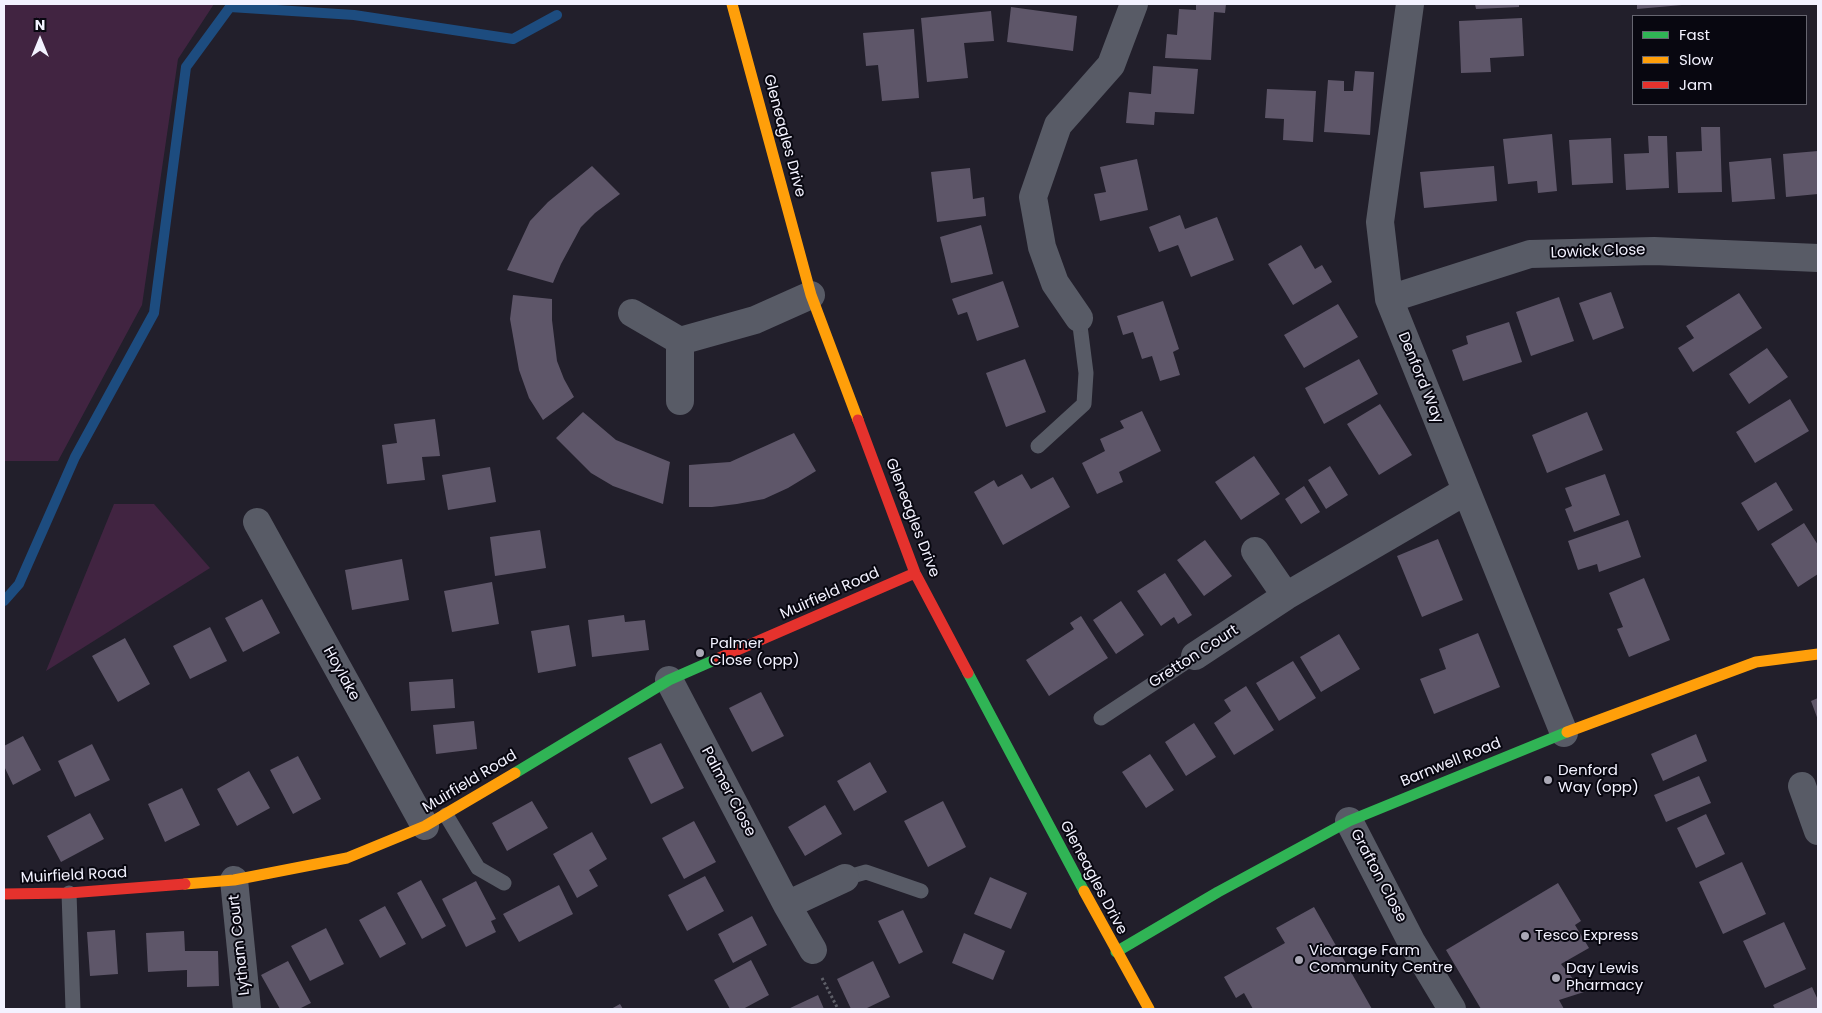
<!DOCTYPE html>
<style>
body{margin:0}
#map{position:relative;width:1822px;height:1013px;overflow:hidden;background:#221f2b;font-family:Poppins,sans-serif}
canvas{display:block}
.frame{position:absolute;inset:0;border:5px solid #f3f2ff;pointer-events:none}
.legend{position:absolute;left:1632px;top:15px;width:175px;height:90px;box-sizing:border-box;background:#080710;border:1px solid #666570;margin:0;padding:6px 9px;list-style:none;font-size:15px;color:#f3f2ff}
.legend li{display:flex;align-items:center;gap:10px;height:25px}
.legend b{width:25px;border:1px solid #666570}
.north{position:absolute;left:15px;top:15px;width:50px;height:50px;-webkit-text-stroke:4px #080710;paint-order:stroke;rotate:0deg;font-size:14px;font-weight:700;line-height:20px;text-align:center;color:#f3f2ff}
.north::after{content:'';display:block;margin:auto;width:18px;height:22px;background:#f3f2ff;clip-path:polygon(50% 0,100% 100%,50% 72%,0 100%)}
</style>
<div id="map">
<canvas width="1822" height="1013"></canvas>
<div class="frame"></div>
<ul class="legend">
<li><b style="height:6px;background:#30b455"></b>Fast</li>
<li><b style="height:6px;background:#ff9f0a"></b>Slow</li>
<li><b style="height:6px;background:#e5322d"></b>Jam</li>
</ul>
<div class="north">N</div>
</div>
<script>
const ctx = document.querySelector('canvas').getContext('2d');
ctx.lineJoin = 'round';
function fillPath(path, color) { ctx.fillStyle = color; ctx.fill(path, 'evenodd'); }
function stroke(path, color, width, dash) { ctx.strokeStyle = color; ctx.lineWidth = width; ctx.lineCap = dash ? 'butt' : 'round'; ctx.setLineDash(dash || []); ctx.stroke(path); }
function drawText(font, color, halo, rows, align = 'center') {
  ctx.font = font + ' Poppins,sans-serif'; ctx.lineWidth = 4; ctx.setLineDash([]); ctx.textBaseline = 'middle'; ctx.strokeStyle = halo; ctx.fillStyle = color; for (const [text, x, y, turn = 0] of rows) {
    ctx.save(); ctx.translate(x, y); ctx.rotate((+turn || 0) * Math.PI / 180); ctx.textAlign = isNaN(turn) ? turn : align; if (halo) ctx.strokeText(text, 0, 0); ctx.fillText(text, 0, 0); ctx.restore();
  }
}
const green = new Path2D(`
 M4 4H214L178 59 142 305 58 461H4Z
 M114 504H154L210 568 46 671Z`);
const stream = new Path2D(`
 M4 601 19 584 75 457 154 313 186 67 230 7 354 15 513 39 557 15`);
const building = new Path2D(`
 M1196 4H1226L1225 13 1214 12 1211 60 1165 58 1167 34 1177 35 1179 9 1196 10Z
 M1475 4H1519V7L1476 9Z
 M1637 4H1682V5L1637 9Z
 M1011 7 1077 16 1073 51 1007 42Z
 M991 11 994 41 964 43 968 78 927 82 921 18Z
 M1522 18 1524 56 1490 58 1491 72 1461 73 1459 21Z
 M914 29 919 98 882 101 878 65 866 66 863 33Z
 M1153 66 1198 69 1194 114 1155 112 1154 125 1126 123 1129 92 1151 94Z
 M1355 71 1374 72 1370 135 1324 132 1328 80 1344 81V91H1353Z
 M1267 89 1316 91 1313 142 1283 140 1284 119 1265 118Z
 M1701 127H1720L1722 192 1678 193 1676 152 1702 151Z
 M1552 134 1557 191 1538 193 1537 181 1508 184 1503 139Z
 M1648 136H1667L1669 188 1626 190 1624 154 1649 153Z
 M1611 138 1613 183 1572 185 1569 140Z
 M1818 151V194L1786 197 1783 154Z
 M1771 158 1775 199 1732 202 1729 162Z
 M1137 159 1148 210 1100 221 1094 194 1106 192 1100 167Z
 M592 166 620 194 595 213 581 227 561 264 553 283 507 270 530 221 548 202Z
 M1494 166 1497 201 1424 208 1420 172Z
 M970 168 973 199 984 197 986 216 937 222 931 172Z
 M1180 215 1185 229 1217 217 1234 260 1191 277 1178 245 1159 252 1149 227Z
 M981 225 993 274 951 283 940 237Z
 M1301 245 1315 269 1322 265 1332 282 1293 305 1268 264Z
 M1003 281 1019 327 977 341 967 312 958 315 952 299Z
 M1611 292 1624 328 1593 340 1579 303Z
 M1739 293 1762 328 1693 372 1678 348 1694 338 1686 326Z
 M513 295 552 299V320L557 361 564 379 574 397 543 420 529 398 519 370 510 319Z
 M1559 297 1574 341 1531 356 1516 312Z
 M1163 301 1179 349 1173 352 1180 375 1160 381 1152 356 1142 359 1133 332 1123 335 1117 316Z
 M1338 304 1358 337 1304 368 1284 335Z
 M1509 322 1522 362 1463 381 1452 350 1468 344 1466 336Z
 M1767 348 1788 377 1749 404 1729 374Z
 M1025 359 1046 412 1006 427 986 373Z
 M1359 359 1378 394 1324 424 1305 388Z
 M1790 399 1809 431 1755 463 1736 432Z
 M1380 404 1412 455 1379 475 1347 424Z
 M1142 411 1161 451 1119 472 1123 482 1097 494 1082 463 1105 451 1100 439 1124 428 1120 421Z
 M583 412 616 440 670 462 663 504 613 486 591 473 556 438Z
 M1587 412 1603 450 1547 473 1532 435Z
 M435 419 440 456 422 457 425 480 387 484 382 445 397 443 394 424Z
 M794 433 816 471 788 488 764 499 737 504 712 507H689V465L730 462Z
 M1254 456 1280 494 1241 520 1215 482Z
 M1330 466 1348 495 1326 509 1308 480Z
 M490 467 496 502 448 510 442 475Z
 M1022 474 1031 489 1053 477 1070 507 1003 545 974 492 994 480 998 487Z
 M1605 474 1620 515 1574 532 1565 509 1572 506 1565 488Z
 M1776 482 1793 510 1758 531 1741 503Z
 M1304 486 1320 512 1301 524 1285 499Z
 M1628 520 1641 557 1599 572 1597 564 1578 570 1568 541Z
 M1804 523 1818 545V574L1798 587 1771 544Z
 M540 530 546 568 495 576 490 537Z
 M1438 539 1463 600 1422 617 1397 556Z
 M1205 540 1232 576 1204 596 1177 560Z
 M402 559 409 600 352 610 345 570Z
 M1165 573 1192 615 1178 624 1174 617 1161 626 1137 591Z
 M1644 578 1670 640 1629 657 1617 629 1623 627 1609 593Z
 M492 582 499 624 452 632 444 591Z
 M262 599 280 633 243 652 225 618Z
 M1121 601 1144 635 1116 654 1093 620Z
 M624 615 625 622 645 620 649 650 592 657 588 620Z
 M1081 616 1108 658 1049 696 1026 660 1074 629 1070 623Z
 M569 625 576 666 538 673 531 631Z
 M210 627 227 661 190 679 173 646Z
 M1478 633 1500 687 1434 714 1420 679 1446 669 1439 649Z
 M1339 634 1360 669 1321 692 1300 657Z
 M125 638 150 684 118 702 92 656Z
 M1293 661 1316 698 1279 721 1256 683Z
 M453 679 455 708 411 711 409 682Z
 M1246 686 1274 730 1234 755 1214 723 1231 711 1224 700Z
 M761 692 784 736 752 752 729 708Z
 M1818 698V720L1811 701Z
 M474 721 477 749 436 754 433 725Z
 M1194 723 1216 757 1186 776 1165 742Z
 M1696 734 1707 761 1663 781 1651 754Z
 M23 736 41 770 13 785 4 766V746Z
 M661 743 684 788 651 804 628 758Z
 M92 744 110 780 75 797 58 761Z
 M1150 754 1174 790 1146 808 1122 772Z
 M298 756 321 799 293 814 270 770Z
 M870 762 887 792 854 811 837 781Z
 M249 771 270 808 237 826 217 789Z
 M1699 776 1711 803 1666 822 1654 795Z
 M182 788 200 825 165 842 148 804Z
 M532 801 548 828 507 851 492 823Z
 M943 801 966 847 928 867 904 821Z
 M825 805 842 834 805 856 788 827Z
 M90 813 104 839 61 862 47 836Z
 M1706 814 1725 854 1696 868 1677 828Z
 M694 821 716 862 684 879 662 838Z
 M592 832 607 859 589 870 598 886 577 898 553 854Z
 M1742 862 1766 914 1723 934 1699 882Z
 M705 876 724 911 687 931 668 895Z
 M990 877 1027 893 1011 929 974 914Z
 M421 880 446 926 422 939 397 893Z
 M476 881 496 919 491 921 496 932 466 947 442 899Z
 M1558 883 1581 921 1575 925 1589 948 1561 964 1584 992 1559 1000 1564 1009H1481L1446 950Z
 M559 885 573 914 519 942 503 914Z
 M385 906 406 944 380 958 359 920Z
 M1314 907 1372 1009H1253L1244 993 1236 998 1224 977 1285 943 1276 928Z
 M903 910 923 952 899 964 878 921Z
 M752 916 767 945 733 963 718 934Z
 M1784 922 1806 969 1765 988 1743 941Z
 M326 928 344 964 310 981 291 946Z
 M115 930 118 974 90 976 87 932Z
 M184 931 185 951H218L219 986 187 987V970L148 972 146 933Z
 M964 933 1005 951 993 980 952 963Z
 M751 960 769 995 743 1009H730L714 980Z
 M288 961 311 1003 299 1009H280L261 975Z
 M873 961 890 997 865 1009H851L837 979Z
 M1812 987 1818 1000V1009H1775L1773 1005Z
 M818 995 824 1009H788Z
 M620 1004 623 1009H611Z`);
const path = new Path2D(`
 M822 978 838 1009`);
const lane = new Path2D(`
 M1038 446 1084 404 1086 373 1079 318
 M1101 718 1195 656
 M446 815 478 868 504 883
 M845 878 866 872 921 891
 M69 893 73 1009`);
const street = new Path2D(`
 M1410 4 1380 222 1389 299 1564 733
 M1389 299 1530 254 1654 251 1818 258
 M632 313 680 341V401
 M1079 318 1055 283 1042 247 1033 197 1058 125 1111 65 1134 4
 M680 341 755 320 811 295
 M257 522 425 826
 M1255 551 1286 596
 M1195 656 1286 596 1466 491
 M669 680 787 905 813 950
 M1802 786 1818 831
 M1349 821 1411 941 1452 1009
 M234 880 247 1009
 M787 905 845 878`);
const fast = new Path2D(`
 M968 673 1084 891
 M515 773 669 680 719 658
 M1116 952 1218 892 1349 821 1567 732`);
const slow = new Path2D(`
 M732 4 811 295 858 420
 M1567 732 1756 662 1818 654
 M185 884 234 880 347 858 425 826 515 773
 M1084 891 1149 1009`);
const jam = new Path2D(`
 M858 420 915 573 968 673
 M719 658 915 573
 M4 894 69 893 185 884`);
const markers = [
 [700,653,5,"#aaa8b5"],
 [1548,780,5,"#aaa8b5"],
 [1525,936,5,"#aaa8b5"],
 [1299,960,5,"#aaa8b5"],
 [1556,978,5,"#aaa8b5"]
];
const streetNames = [
 ["Gleneagles Drive",784,136,75],
 ["Lowick Close",1598,252,-2],
 ["Denford Way",1420,378,68],
 ["Gleneagles Drive",912,518,69],
 ["Muirfield Road",830,594,-24],
 ["Gretton Court",1194,657,-33],
 ["Hoylake",341,674,61],
 ["Barnwell Road",1451,763,-22],
 ["Muirfield Road",470,782,-31],
 ["Palmer Close",728,792,62],
 ["Muirfield Road",74,876,-3],
 ["Grafton Close",1378,876,62],
 ["Gleneagles Drive",1093,878,62],
 ["Lytham Court",240,945,-96]
];
const poiNames = [
 ["Palmer",710,644],
 ["Close (opp)",710,661],
 ["Denford",1558,771],
 ["Way (opp)",1558,788],
 ["Tesco Express",1535,936],
 ["Vicarage Farm",1309,951],
 ["Community Centre",1309,968],
 ["Day Lewis",1566,969],
 ["Pharmacy",1566,986]
];
fillPath(green, '#412441');
stroke(stream, '#1d4c7f', 10);
fillPath(building, '#5e5669');
stroke(path, '#5e5f68', 3, [2.5, 2.5]);
stroke(lane, '#585b66', 15);
stroke(street, '#585b66', 28);
stroke(fast, '#30b455', 11);
stroke(slow, '#ff9f0a', 11);
stroke(jam, '#e5322d', 11);
for (const [x, y, r, color] of markers) { const dot = new Path2D(); dot.arc(x, y, r, 0, 2 * Math.PI); ctx.fillStyle = color; ctx.fill(dot); stroke(dot, '#080710', 2); }
drawText('15px', '#f3f2ff', '#080710', streetNames);
drawText('15px', '#f3f2ff', '#080710', poiNames, 'left');
</script>
